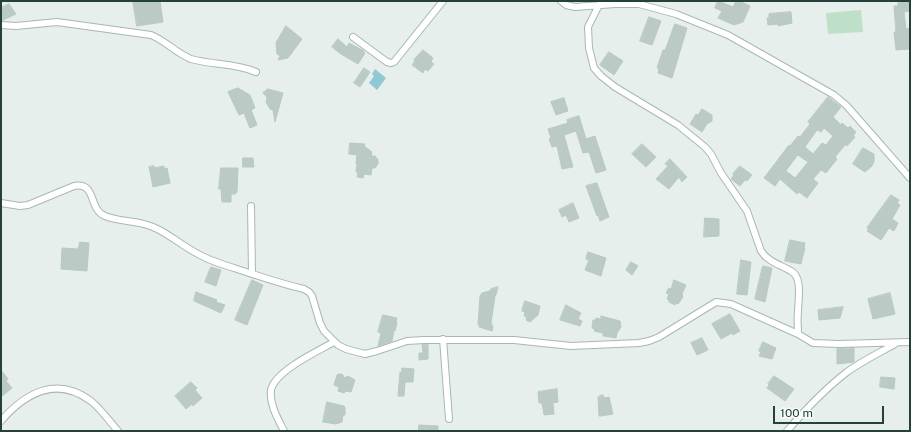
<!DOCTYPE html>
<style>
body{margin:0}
#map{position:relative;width:911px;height:432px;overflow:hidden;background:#e6efeb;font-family:"Public Sans",sans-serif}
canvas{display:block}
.frame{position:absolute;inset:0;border:2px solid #24423a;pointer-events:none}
.scale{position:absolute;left:773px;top:406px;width:111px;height:18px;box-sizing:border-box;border:2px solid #24423a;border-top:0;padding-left:5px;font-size:12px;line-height:14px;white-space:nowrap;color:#24423a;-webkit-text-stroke:3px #f7fbf9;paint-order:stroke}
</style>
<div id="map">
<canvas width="911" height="432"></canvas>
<div class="frame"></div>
<div class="scale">100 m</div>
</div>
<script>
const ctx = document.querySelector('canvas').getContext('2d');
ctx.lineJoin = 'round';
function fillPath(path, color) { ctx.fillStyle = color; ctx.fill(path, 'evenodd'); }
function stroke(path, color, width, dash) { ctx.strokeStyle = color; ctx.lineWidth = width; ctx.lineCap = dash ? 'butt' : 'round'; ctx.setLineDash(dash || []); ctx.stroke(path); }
const green = new Path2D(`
 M861 10 863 32 828 34 826 13Z`);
const water = new Path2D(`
 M375 69 386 78 377 90 369 83 374 76 372 74Z`);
const building = new Path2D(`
 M133 1H160L163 22 137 26Z
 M718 1 733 7 736 1H739L750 6 743 22 734 25 718 18 722 11 715 8Z
 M910 1V11L904 12 906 29 910 28V49L896 50 894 32H896L894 6H898V2Z
 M9 4 16 14 1 21V8Z
 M791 12 792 23 778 26V24L768 25 767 18H769V14Z
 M649 17 661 21 652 45 640 41Z
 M675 24 687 28 672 78 658 73 659 68H657L663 50H665Z
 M286 26 302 39 288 58 278 60 280 56 277 54 276 43Z
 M338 39 347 47 349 43 364 51 363 52 365 53 358 64 341 54 332 47Z
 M423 50 433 58 431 62 434 64 428 71 425 69 423 73 412 65 415 61 414 60Z
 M609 52 623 61 614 75 600 65Z
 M364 68 370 72 360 87 354 83Z
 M238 88 250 95 255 108 251 110 257 125 250 128 244 113 239 115 228 92Z
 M268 89 283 93 275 122 273 110 270 109 266 102 267 97 263 93Z
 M828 97 841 107 833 117 841 125 842 123 848 128 850 126 856 132 853 136 855 137 847 146 846 144 835 157 837 159 826 173 821 170 813 179 818 183 807 198 799 192 797 194 780 179 775 186 764 178 789 145 790 146 798 136 800 137 810 124 808 122ZM824 128 833 136 826 145 822 143 813 154 805 147 817 130 821 132ZM798 155 808 162 795 178 786 171Z
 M564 98 568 111 556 115 551 102Z
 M702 109 712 115V121L707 124 702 132 690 124 696 114 698 115Z
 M579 116 586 139 595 136 606 170 596 173 589 152 583 153 576 131 564 135 573 167 562 169 557 146 552 147 549 139 551 138 548 129 568 123 567 120Z
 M350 143 365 144 364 146 372 152 371 156H375L378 160V164L375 168H372L371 175 364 174 363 178 357 177 358 172H356L357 164H356L357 155 349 154Z
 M642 144 656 157 646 167 632 154Z
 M863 148 874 154V161L872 166 865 172 853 164Z
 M243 158H253L254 167H243Z
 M670 159 687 177 682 182 679 177 669 189 656 179 668 166 665 164Z
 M154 166 155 168 164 166V169L167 168 170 183 153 187 149 167Z
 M740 166 752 175 747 181 745 180 740 186 731 179 734 175 733 174Z
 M221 168H238L237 192 235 194H231V202H222L221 189H219Z
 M597 183 609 217 600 221 598 215 597 216 586 186Z
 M891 195 899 200 897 203 900 205 892 219 898 223 894 231 889 228 881 240 867 231 869 229 867 228Z
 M573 203 579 218 569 222 566 215 562 217 559 210Z
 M705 218 719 219V236L704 237Z
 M790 240 805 243 804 248H805L801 264 785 261Z
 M80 242 89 243 87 271 61 269 62 248 78 249Z
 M588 252 606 258 601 276 585 270 589 260 586 259Z
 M741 260 751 262 747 295 737 294Z
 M631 262 638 266 632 275 626 270Z
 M763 266 772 268 765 302 755 299Z
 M211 267 221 270 216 286 205 282Z
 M252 280 263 285 247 325 235 320Z
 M674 280 686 285 682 294 683 297 678 304 676 303 675 305 669 302V300L667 299 669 294 666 293 669 288 671 289Z
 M498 287 496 295 495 296 491 323 493 327 492 331 479 327 480 325H478L480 296 482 293 490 291 491 289Z
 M196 292 217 300 216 302 225 305 221 313 194 301Z
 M890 293 895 314 873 319 868 299Z
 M525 301 540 306 538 315 530 322 526 320 527 317 524 316 525 312 522 311Z
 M566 305 581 313 578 319 582 321 580 326 560 320Z
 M843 307 840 318 819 320 818 310Z
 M730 314 740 331 733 335 732 333 721 339 712 324Z
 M383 315 397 318 396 323H397L395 331 394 330 392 341 378 346 381 333 378 332Z
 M601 316 620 321 621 327 617 333 616 338 603 336V333L594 331 595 329 592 328 593 320H596V318L601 319Z
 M702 338 708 350 697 355 691 343Z
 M763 342 776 348 772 359 759 356 761 352 759 351Z
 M428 344V359L419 360V353H423L422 345Z
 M854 348V362L837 364V349Z
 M402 368 414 369 413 382H405L404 396H398L400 372H402Z
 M1 370 8 379 6 381 12 388 1 397Z
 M340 374 343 375 344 378 348 376 355 380 351 392 346 391 344 393 338 391 339 387 334 385 337 375Z
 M774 376 794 389 785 401 767 388 769 385 768 384Z
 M881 377 895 378 894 389 880 387Z
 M191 382 197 388 195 390 202 398 193 406 192 404 186 409 175 396Z
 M557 389 558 402 553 403 554 414 544 415 542 403H539L538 392Z
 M603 395 604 398 609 397 613 414 601 416H599L598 397Z
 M327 402 344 406 345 408V415H343L342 422 336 424 323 422Z
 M419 425 438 426V431H419Z`);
const street = new Path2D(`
 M561 1 566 5 575 7 615 4H639L676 14 728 35 834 95 846 105 910 178
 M599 5 588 27 589 48 594 68 601 76 615 87 678 125 705 147 711 154 721 173 747 211 761 251C768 262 781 265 791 271 803 277 798 301 798 312 797 319 798 326 798 334
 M1 25 16 26 57 22 151 35C166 41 176 53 191 59 212 65 236 63 256 72
 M353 37 387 62 391 63 394 62 443 1
 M1 203 20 206 28 205 74 186C97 182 88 209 105 216 119 222 137 220 153 227 170 234 183 247 200 255 211 261 224 265 237 269 259 276 281 284 304 289L309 292 312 296 320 323 324 331 338 345 346 349 357 352 365 354 377 351 407 341 424 340H514L571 346 639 343 649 341 659 337 716 302 731 304 798 334 813 343 839 344 910 342
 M251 206 252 274
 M443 339 449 419
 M1 421C26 392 57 376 91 401 101 409 110 422 118 431
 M284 431C278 419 269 404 271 390 275 371 318 351 334 342
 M787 431C805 410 825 389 847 372 862 361 879 353 895 344`);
fillPath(green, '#bfe0c8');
fillPath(water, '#8ec9d4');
fillPath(building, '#bbcac4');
stroke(building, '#b8c9c2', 1);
stroke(street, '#a8b8b2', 8);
stroke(street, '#fff', 6);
</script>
